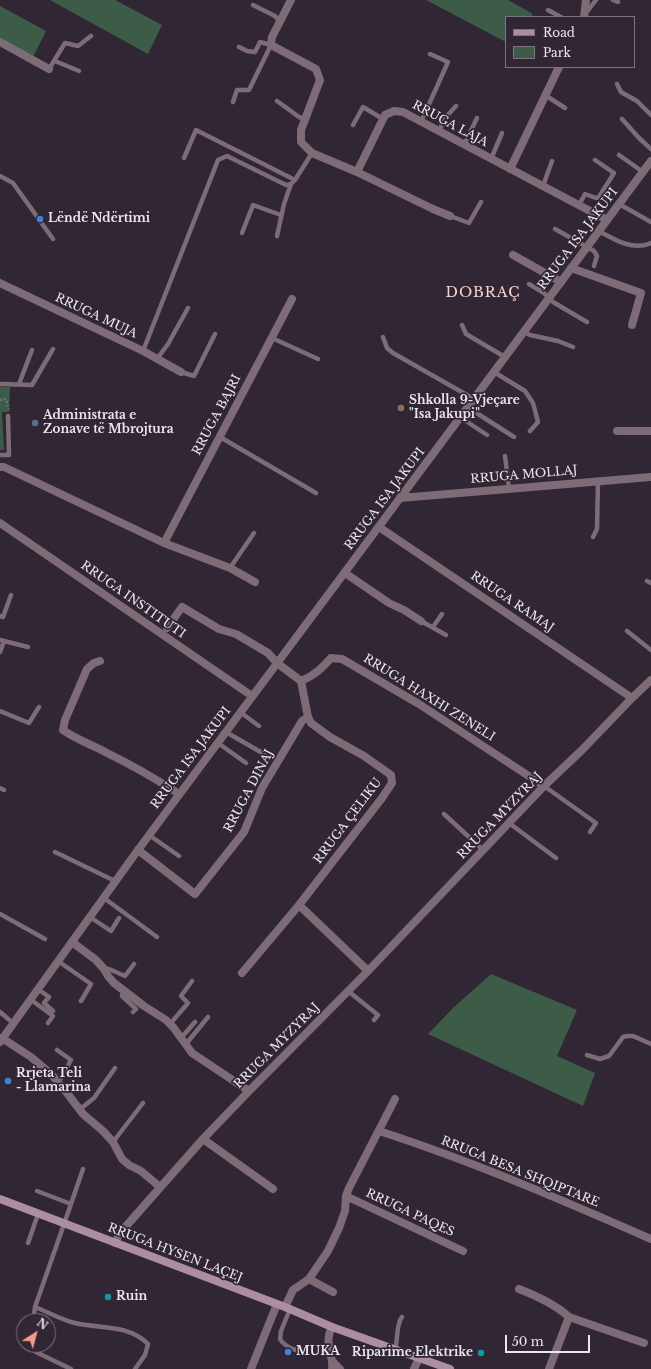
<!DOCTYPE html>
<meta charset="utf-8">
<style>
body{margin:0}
#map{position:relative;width:651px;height:1369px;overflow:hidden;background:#312734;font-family:"Libre Baskerville",serif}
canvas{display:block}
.legend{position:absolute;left:505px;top:16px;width:130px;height:52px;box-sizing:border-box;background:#312734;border:1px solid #7b737e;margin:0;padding:5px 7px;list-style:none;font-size:12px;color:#ebe5ed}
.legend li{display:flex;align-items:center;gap:8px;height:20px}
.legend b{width:20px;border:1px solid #7b737e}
.north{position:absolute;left:16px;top:1313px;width:40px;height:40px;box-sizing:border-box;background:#312734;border:1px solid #7b737e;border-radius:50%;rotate:36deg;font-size:11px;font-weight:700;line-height:16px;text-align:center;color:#ebe5ed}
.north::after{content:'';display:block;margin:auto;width:14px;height:18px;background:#f59d8d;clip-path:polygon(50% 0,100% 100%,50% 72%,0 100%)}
.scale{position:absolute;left:505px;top:1335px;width:85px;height:18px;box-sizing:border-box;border:2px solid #ebe5ed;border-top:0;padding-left:5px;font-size:12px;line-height:14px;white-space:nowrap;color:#ebe5ed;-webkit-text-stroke:3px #312734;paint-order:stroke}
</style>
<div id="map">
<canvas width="651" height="1369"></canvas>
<ul class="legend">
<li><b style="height:5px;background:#ac8ea0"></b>Road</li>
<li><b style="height:11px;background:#3c5c47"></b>Park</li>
</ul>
<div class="north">N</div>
<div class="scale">50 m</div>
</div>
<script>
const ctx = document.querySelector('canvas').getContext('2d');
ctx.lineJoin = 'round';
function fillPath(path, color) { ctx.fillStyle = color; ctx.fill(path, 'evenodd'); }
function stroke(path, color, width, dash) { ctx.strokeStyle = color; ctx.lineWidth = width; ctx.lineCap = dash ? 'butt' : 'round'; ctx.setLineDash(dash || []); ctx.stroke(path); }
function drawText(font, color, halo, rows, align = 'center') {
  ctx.font = font + ' "Libre Baskerville",serif'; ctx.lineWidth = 3.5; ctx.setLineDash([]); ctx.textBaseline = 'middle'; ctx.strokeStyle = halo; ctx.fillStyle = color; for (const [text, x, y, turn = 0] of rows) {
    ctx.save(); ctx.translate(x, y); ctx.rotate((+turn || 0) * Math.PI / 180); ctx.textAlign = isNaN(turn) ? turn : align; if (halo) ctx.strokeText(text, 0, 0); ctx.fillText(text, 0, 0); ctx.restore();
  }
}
const green = new Path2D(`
 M50 0H115L162 25 148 54Z
 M426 0H508L533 14 531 17H506V42Z
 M0 6 46 31 33 57 0 39Z
 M0 387H10L9 412H2L4 450H0Z
 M491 974 577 1010 557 1056 595 1073 583 1106 428 1034 453 1008Z`);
const path = new Path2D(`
 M0 400 6 399 9 409`);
const service = new Path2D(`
 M613 0 618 2
 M253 5 275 16 280 22
 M548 10 561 17
 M586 13 596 0
 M55 61 79 71
 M49 69 65 43 78 46 91 36
 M617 84 621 92 637 101 651 115
 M545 95 565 108
 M277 101 299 117 305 119
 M233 102 237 90H249L271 45 260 42 255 52 247 51 239 47
 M622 119 639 138 651 149
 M421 122 448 62 430 54
 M353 125 363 107 383 119
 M439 131 445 118 456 106
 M464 145 477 118
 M619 155 643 172
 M184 158 196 130 295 180
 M491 159 502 133
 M0 176 13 183 53 239
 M543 186 552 161
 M619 204 651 222
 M579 205 585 194 596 198 599 197 614 173 595 160
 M450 216 469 223 481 202
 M555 229 594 251 597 256 594 266
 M599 231C615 240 633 251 651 243
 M242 233 253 205 281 215
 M277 236 284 204 291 184
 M529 284 544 293 553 302 587 322
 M462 325 466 334 505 357
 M524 332 530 335 558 341 573 347
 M383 337 387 348 393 353 474 399
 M272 338 318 359
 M143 351 218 160 227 156 286 185 291 184 295 180 312 153
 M157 359 168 344 188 308
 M181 372 194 376 215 334
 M494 372 525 391 533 403 538 422 530 431
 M0 384 32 385 53 349
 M19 384 32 350
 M468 407 475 412 514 437
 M460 417 487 435
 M220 437 316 493
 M0 455H9L8 416
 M505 456 509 489
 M593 537 597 529 598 481
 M230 568 254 533
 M647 581 651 583
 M0 616 3 617 11 595
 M421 621 446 635
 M433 627 442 614
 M627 631 651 650
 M0 640 4 641 0 652
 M4 641 28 647
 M0 711 29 723 39 707
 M240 712 259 726
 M226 732 264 754
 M218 743 246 763
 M544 786 596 823 590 832
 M0 788 4 790
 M444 814 483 850
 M509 823 556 858
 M149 835 179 856
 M55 852 115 881
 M104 898 157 937
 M0 914 45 939
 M90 917 111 931 119 918
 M58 961 91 984 81 1001
 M104 969H109L125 976 134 964
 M38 989 49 997 44 1003 53 1011
 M123 990 122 996 136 1009 133 1012
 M348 991 378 1015 374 1020
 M30 999 53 1016 48 1023
 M0 1012 13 1023
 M170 1024 188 1003 181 996 192 981
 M181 1038 195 1022
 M186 1044 208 1017
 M587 1055 600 1059 609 1056 623 1037 627 1036H633L651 1044
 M57 1081 61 1078 71 1060 57 1050
 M79 1110 94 1098 115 1068
 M113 1142 143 1103
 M37 1191 71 1204 83 1169
 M28 1243 38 1214
 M35 1307C48 1312 62 1320 75 1323 101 1329 128 1324 148 1344L145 1355 135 1369
 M290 1309 281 1331 280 1339C285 1348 299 1351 308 1354
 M33 1321 35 1307 71 1204
 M29 1345 36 1352 71 1369
 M395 1350C398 1340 396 1324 402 1317`);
const minor = new Path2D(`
 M291 0 272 37 271 45 316 69 320 80 301 130V142L312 153 357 172
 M584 17 586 0
 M0 42 49 69
 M510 169 559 67
 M450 216 433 209 357 172 385 115 394 111 403 112 607 220
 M513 255 561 282
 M571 268 641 293 632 325
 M0 283 143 351 181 372
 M617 431H651
 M0 467H4L164 543 230 568 255 582
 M0 523 252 696
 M379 527 632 698
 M164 543 292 299
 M345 573 389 603 404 610 421 621
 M167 628 182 607 219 629 236 634 268 653 277 663 301 681 308 717 311 723 330 737 364 756 391 775 392 783 382 798 299 905 242 973
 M100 661 94 663 87 669 65 720 63 730C77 740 93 745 107 753 132 765 156 779 179 794
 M301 681C314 676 322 668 331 658L342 659 419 704 544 786
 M138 850 195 894 244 832 262 788 302 721 308 717
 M299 905 368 971
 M72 942 96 960 104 969 108 976 114 983 144 1006 166 1020 173 1027 192 1053 249 1091
 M2 1038 31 1057 51 1074 67 1093 83 1114 103 1131 113 1142 122 1159 129 1165 141 1171 160 1187
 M379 1131C472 1161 562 1200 651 1239
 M203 1139 273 1189
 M346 1196 463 1251
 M115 1243 120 1233 203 1139 249 1091 368 971 544 786 582 750 632 698 651 680
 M309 1279 333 1292
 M519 1289C537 1296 555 1304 569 1317L644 1343
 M285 1307 293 1290 309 1279 328 1251 339 1228 345 1211 346 1196 349 1188 395 1099
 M333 1362 340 1369
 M251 1369 277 1304
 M332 1369C334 1358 326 1347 329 1336 329 1333 331 1330 332 1327
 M414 1369 419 1358
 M549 1369 569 1317`);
const tertiary = new Path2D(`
 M400 498 651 477
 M0 1042 138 850 651 161`);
const secondary = new Path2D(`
 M0 1199 285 1307 332 1327 450 1369`);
const markers = [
 [40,219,4,"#3f7fe0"],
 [401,408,4,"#8d6e63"],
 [35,423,4,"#5c6f8a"],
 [8,1081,4,"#3f7fe0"],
 [108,1297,4,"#0f9aa8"],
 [288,1352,4,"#3f7fe0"],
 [481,1353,4,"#0f9aa8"]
];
const streetNames = [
 ["RRUGA LAJA",450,124,28],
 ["RRUGA ISA JAKUPI",578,239,-53],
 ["RRUGA MUJA",96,316,25],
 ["RRUGA BAJRI",217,415,-62],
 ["RRUGA MOLLAJ",524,475,-5],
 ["RRUGA ISA JAKUPI",385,499,-53],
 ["RRUGA INSTITUTI",133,600,35],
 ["RRUGA RAMAJ",512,602,34],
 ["RRUGA HAXHI ZENELI",429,698,32],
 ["RRUGA ISA JAKUPI",191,758,-53],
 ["RRUGA DINAJ",249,791,-62],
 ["RRUGA MYZYRAJ",500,816,-46],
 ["RRUGA ÇELIKU",348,821,-53],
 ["RRUGA MYZYRAJ",277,1046,-45],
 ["RRUGA BESA SHQIPTARE",520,1172,22],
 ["RRUGA PAQES",410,1213,25],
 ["RRUGA HYSEN LAÇEJ",175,1253,21]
];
const poiNames = [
 ["Lëndë Ndërtimi",48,219],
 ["Shkolla 9-Vjeçare",409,401],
 ["\"Isa Jakupi\"",409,415],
 ["Administrata e",43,416],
 ["Zonave të Mbrojtura",43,430],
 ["Rrjeta Teli",16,1074],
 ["- Llamarina",16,1088],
 ["Ruin",116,1297],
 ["MUKA",296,1352],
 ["Riparime Elektrike",473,1353,"right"]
];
const quarterNames = [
 ["DOBRAÇ",483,293]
];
fillPath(green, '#3c5c47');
stroke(path, '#7b737e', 2, [2, 2]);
stroke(service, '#7d6b76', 4.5);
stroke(minor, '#7d6b76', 8);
stroke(tertiary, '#7d6b76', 8);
stroke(secondary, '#ac8ea0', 8);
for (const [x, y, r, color] of markers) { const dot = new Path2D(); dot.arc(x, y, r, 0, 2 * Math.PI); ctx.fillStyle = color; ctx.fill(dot); stroke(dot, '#312734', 1.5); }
drawText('12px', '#ebe5ed', '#312734', streetNames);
drawText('bold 12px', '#ebe5ed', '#312734', poiNames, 'left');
ctx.letterSpacing = '1px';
drawText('14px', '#f6d3cd', '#312734', quarterNames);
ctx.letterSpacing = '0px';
</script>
